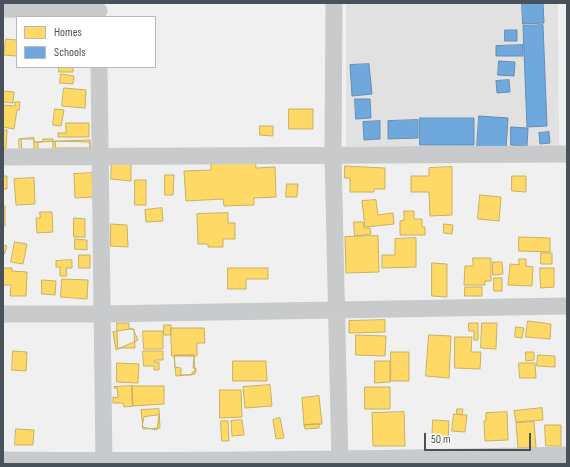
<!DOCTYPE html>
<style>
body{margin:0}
#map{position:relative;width:570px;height:467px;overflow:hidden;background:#f0f0f0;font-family:"Sofia Sans Condensed",sans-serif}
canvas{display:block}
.frame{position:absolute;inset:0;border:4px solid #49525a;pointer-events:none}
.legend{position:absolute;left:16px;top:16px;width:140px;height:52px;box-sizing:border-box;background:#fff;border:1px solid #b6babd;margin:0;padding:5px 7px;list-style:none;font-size:12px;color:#49525a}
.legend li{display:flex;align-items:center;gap:8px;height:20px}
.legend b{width:20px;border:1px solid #b6babd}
.scale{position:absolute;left:424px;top:433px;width:107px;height:18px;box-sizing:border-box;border:2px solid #49525a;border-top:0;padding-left:5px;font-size:12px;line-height:14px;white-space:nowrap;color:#49525a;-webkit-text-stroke:3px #fff;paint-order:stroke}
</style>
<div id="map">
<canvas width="570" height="467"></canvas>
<div class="frame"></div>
<ul class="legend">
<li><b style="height:11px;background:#ffd966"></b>Homes</li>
<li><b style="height:11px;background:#6fa8dc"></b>Schools</li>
</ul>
<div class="scale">50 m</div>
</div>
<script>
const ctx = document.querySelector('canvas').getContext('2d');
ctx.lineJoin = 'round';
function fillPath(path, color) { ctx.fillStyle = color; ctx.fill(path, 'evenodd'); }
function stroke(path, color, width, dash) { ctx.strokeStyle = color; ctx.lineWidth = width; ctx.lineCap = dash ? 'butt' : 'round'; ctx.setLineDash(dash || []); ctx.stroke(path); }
const education = new Path2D(`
 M346 3H558L559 149 346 146Z`);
const homes = new Path2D(`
 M6 39 17 40V56L4 55Z
 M59 67H73V72H59Z
 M61 74 74 76 73 84 60 83Z
 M64 88 86 90 85 108 62 106Z
 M3 91 14 92 13 103 3 102Z
 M15 102H20L19 110H17L14 129 3 127V105L15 106Z
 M55 109 64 110 61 126 53 125Z
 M289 109H313V129H289Z
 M66 123H89V137H58V133H66Z
 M260 126H273V136L260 135Z
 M3 130H7L6 148H3Z
 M34 138V151H22L21 139Z
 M19 139H34V142L90 140V151L20 154Z
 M43 139H53V151L38 150V142H43Z
 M56 141 89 142 91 148H56Z
 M255 158 256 168 275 167 276 197 254 198V205L224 206 223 199 186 201 184 171 211 170V160Z
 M112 160 131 162V181L111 179Z
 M345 166 385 168V189H374V192H350V178H345Z
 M452 167V215L430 216 429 192H411V176H429V168Z
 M92 173 93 197 75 198 74 174Z
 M165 175H174L173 195H165Z
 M3 176H7V189H3Z
 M512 176H526V192L512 191Z
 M34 178 35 204 16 205 14 179Z
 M135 180H146V205H135Z
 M287 184H298L297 197H286Z
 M480 195 501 197 499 221 478 219Z
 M376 200 378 215 393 213 394 224 365 227 362 201Z
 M3 206H5V226H3Z
 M162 208 163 221 146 222 145 210Z
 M404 211H414V219H422V227H425V235H400V221L404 220Z
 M40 212H52L53 232 37 233 36 218H40Z
 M228 213V223H235V239H223V247H208V244H198L197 214Z
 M74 218 85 219V237H74Z
 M354 222H363L364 228H370L371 234 355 236Z
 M111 224 127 225 128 247 111 246Z
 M444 224 453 225 452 234 444 233Z
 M378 236 379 272 346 273 345 237Z
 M519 237 550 238V252L519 251Z
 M416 238V267L382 268V255H395V239Z
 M75 239 87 240V250L75 249Z
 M15 242 27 244 23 264 11 262Z
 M3 245 7 246 4 255H3Z
 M541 253H552V264H541Z
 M79 255H90V268H79Z
 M473 258H491V281H485V285H464L465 266H473Z
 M519 259H526V266L533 267 532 286 508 285 510 264 519 265Z
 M72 260V268H66L67 276H60V267H56V261Z
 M493 262H502L503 274 493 275Z
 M432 263 447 264V297L432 296Z
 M3 268H12V271L27 272 26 296H10L11 285H3Z
 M228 268H268V279H246V289H228Z
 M540 268H554V287L541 288Z
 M494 278H502V291H494Z
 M62 279 88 280 87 299 61 297Z
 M42 280 56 281 55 295 42 294Z
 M465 287H482V296H465Z
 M385 320V332L349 333V321Z
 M528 321 551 324 550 339 526 337Z
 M117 323H129V329H134L135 348H118Z
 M469 323H478V340H474V331H469Z
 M482 323H497L496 349 481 348Z
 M164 325H171V335H164Z
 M516 327 524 328 522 338 515 337Z
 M171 328H204L205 343H197V356H172Z
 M133 329 138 340 116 350 113 332Z
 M143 331H163V349H144Z
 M356 335 386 336 385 356 356 355Z
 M429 335 451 336 449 378 426 376Z
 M455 337H472L471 352H481L480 369 455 368Z
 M13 351 27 352 26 371 12 370Z
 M143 351H163V360H155L154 362H159V370H154V366H144Z
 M391 352H409V381H391Z
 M526 352H534V360L526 361Z
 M175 355 194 356 193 368H196V372H192V375H181V368L175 367Z
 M194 355 195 374 176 376 174 356Z
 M538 355 555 356V367L537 366Z
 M233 361H266L267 381H233Z
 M375 361H390V382L375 383Z
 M117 363 139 364 138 383 117 382Z
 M519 363H535L536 378H520Z
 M270 385 272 406 245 408 243 387Z
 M132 386H164V404L133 406Z
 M132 386 133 406 124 407 123 403H113V397L118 398 117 388H114V387Z
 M365 387H390V409H365Z
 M220 390H241L242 417 220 418Z
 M319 396 322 424 304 425 302 398Z
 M542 408 543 420 516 422 514 411Z
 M159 409 160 428 143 429 141 410Z
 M457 409H463L462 415 457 414Z
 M404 412 405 446H373L372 413Z
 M507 412 508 440 485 441 484 421H486V413Z
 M454 414 467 415 465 432 452 431Z
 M159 415 157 430 142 427 144 417Z
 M280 418 284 438 276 439 273 420Z
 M242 420 244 435 232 436 231 421Z
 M433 420 449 421 448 444 432 443Z
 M221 421H228L229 441H222Z
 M534 422 536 447 518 448 516 423Z
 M319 424V428L305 429 304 425Z
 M545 425H561V446H546Z
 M16 429 34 430 33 445H15Z`);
const schools = new Path2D(`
 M522 3H543L544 23 523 24Z
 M543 25 547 126 527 127 523 26Z
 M505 30H517V41H505Z
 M523 45V56H496V46Z
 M499 61 515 62 514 76 498 75Z
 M369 64 372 94 352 96 350 65Z
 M509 80 510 92 497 93 496 81Z
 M355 99H370L371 118 356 119Z
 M479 116 508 118 506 149 477 147Z
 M420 118H474V145H420Z
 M418 120V138L388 139V121Z
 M380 121V139L364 140 363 122Z
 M511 127 528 128 527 146 511 145Z
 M549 132 550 143 540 144 539 133Z`);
const minor = new Path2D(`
 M334 3 333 155 340 464
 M3 9 99 11
 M99 67 104 464
 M3 157 567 154
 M3 314H102L567 306
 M3 460C191 462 379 459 567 455`);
fillPath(education, '#e2e1e1');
fillPath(homes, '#ffd966');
stroke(homes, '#c8b062', 1);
fillPath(schools, '#6fa8dc');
stroke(schools, '#648eb5', 1);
stroke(minor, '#c8cacb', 17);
</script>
